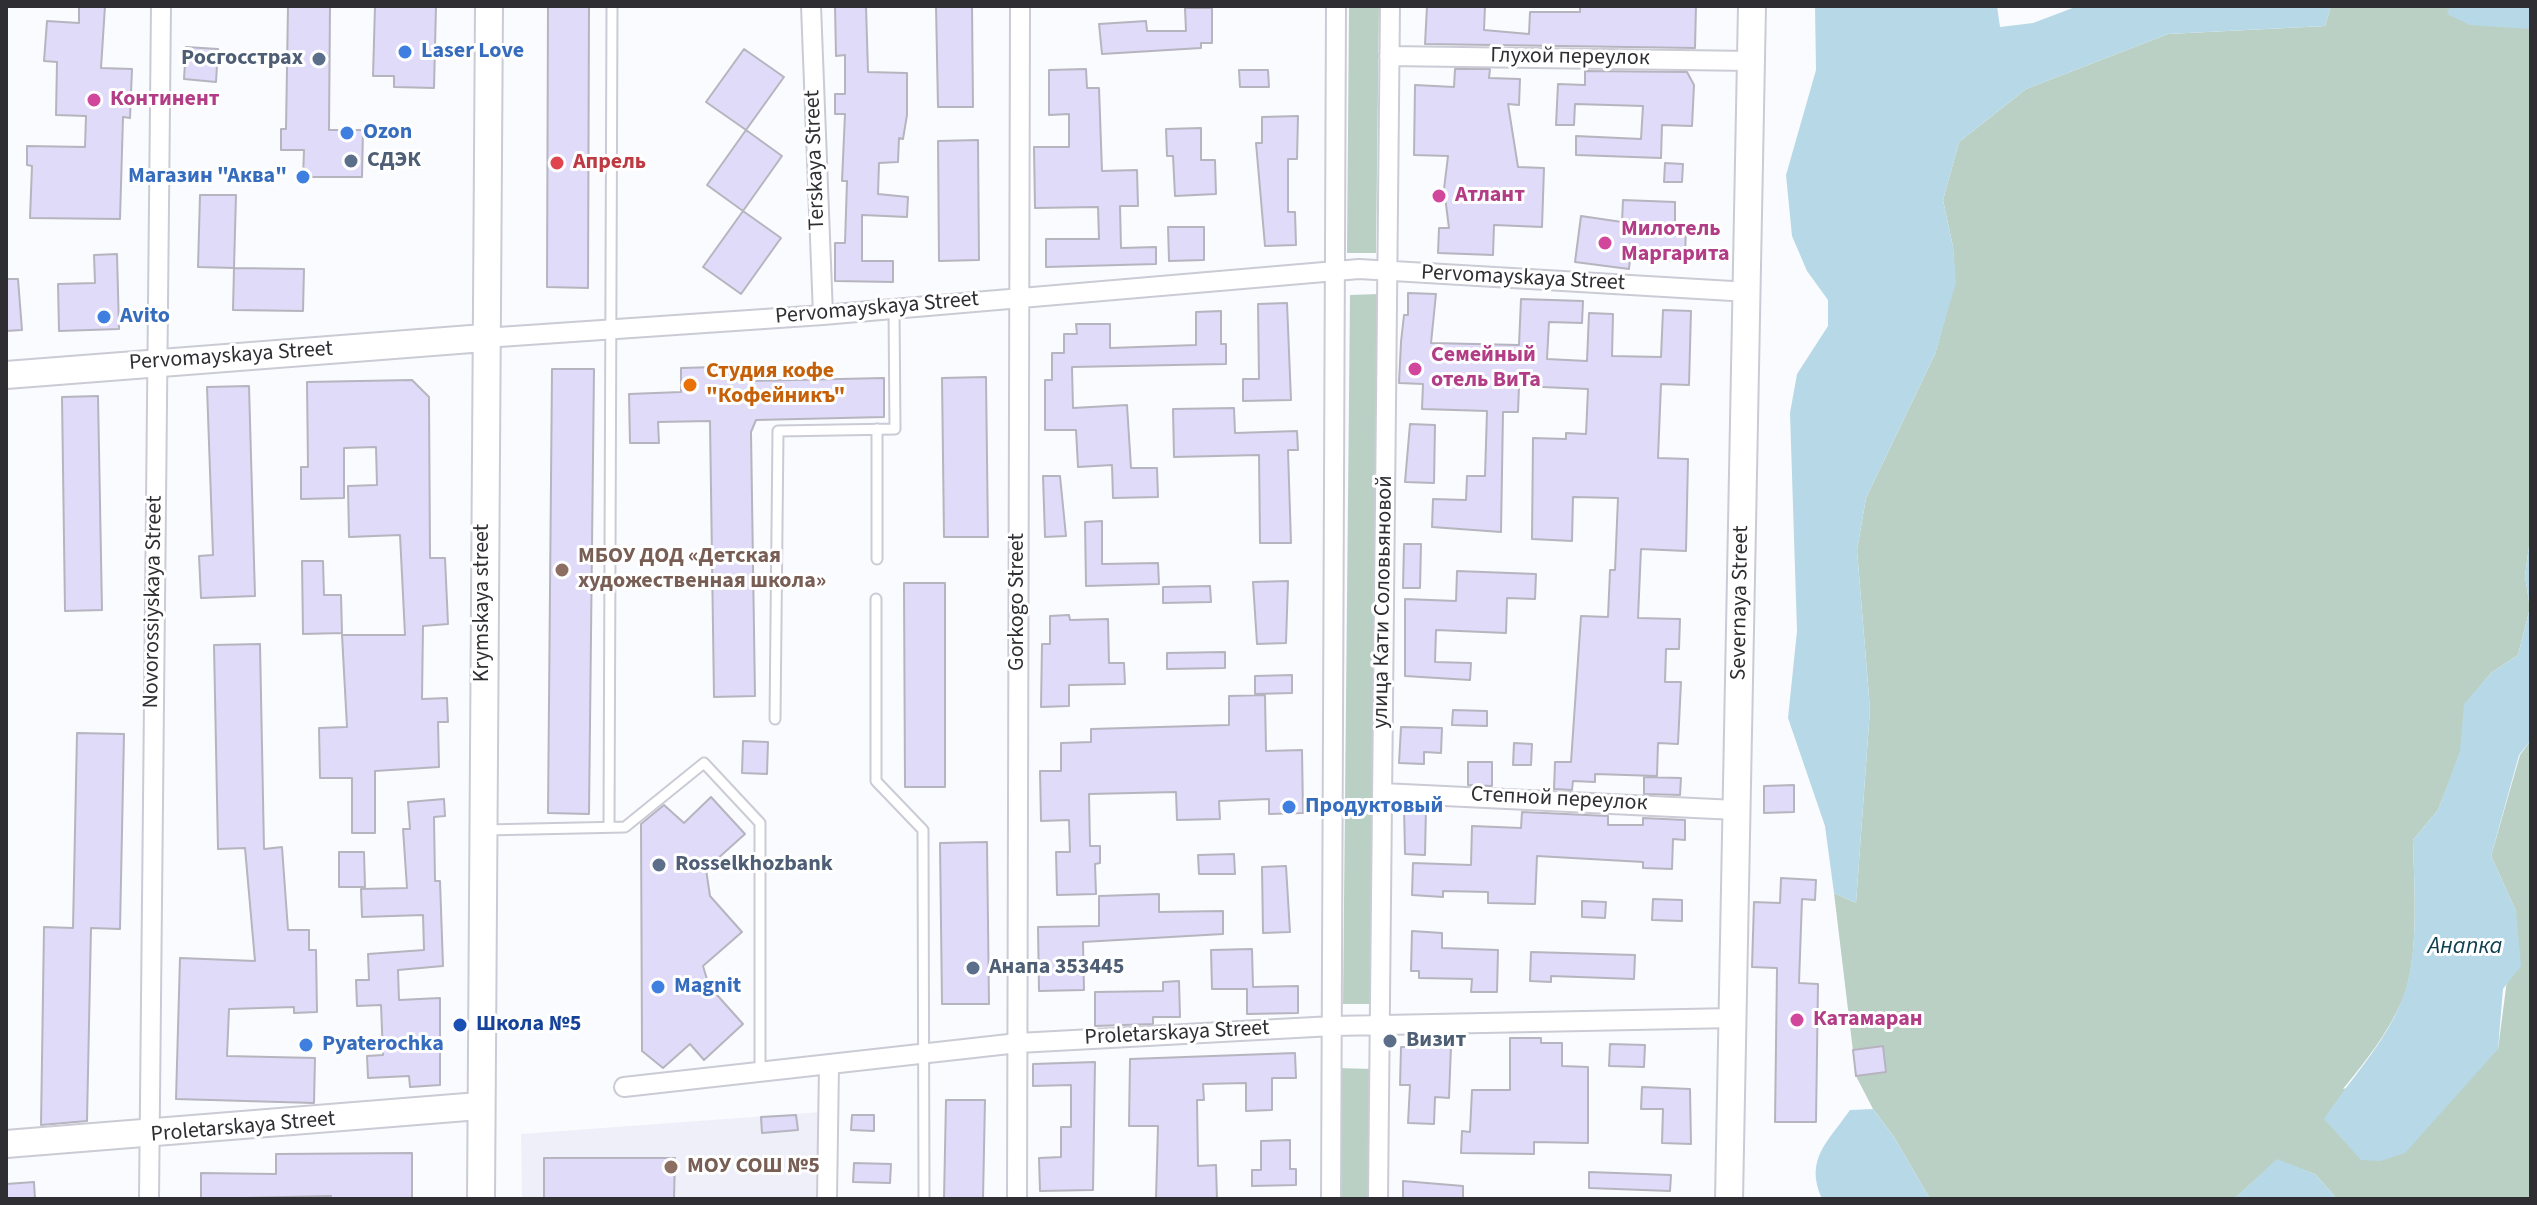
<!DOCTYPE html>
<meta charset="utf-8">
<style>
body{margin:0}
#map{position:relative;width:2537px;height:1205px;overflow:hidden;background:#fafbff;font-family:"Source Sans 3",sans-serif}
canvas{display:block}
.frame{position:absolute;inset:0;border:8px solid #2f2f33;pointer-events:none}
</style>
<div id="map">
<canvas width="2537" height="1205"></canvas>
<div class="frame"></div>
</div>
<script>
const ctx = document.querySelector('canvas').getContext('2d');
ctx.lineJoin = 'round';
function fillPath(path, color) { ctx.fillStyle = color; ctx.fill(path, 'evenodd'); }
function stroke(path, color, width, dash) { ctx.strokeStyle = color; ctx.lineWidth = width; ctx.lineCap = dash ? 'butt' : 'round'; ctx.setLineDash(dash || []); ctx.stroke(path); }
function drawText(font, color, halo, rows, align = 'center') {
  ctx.font = font + ' "Source Sans 3",sans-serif'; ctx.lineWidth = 6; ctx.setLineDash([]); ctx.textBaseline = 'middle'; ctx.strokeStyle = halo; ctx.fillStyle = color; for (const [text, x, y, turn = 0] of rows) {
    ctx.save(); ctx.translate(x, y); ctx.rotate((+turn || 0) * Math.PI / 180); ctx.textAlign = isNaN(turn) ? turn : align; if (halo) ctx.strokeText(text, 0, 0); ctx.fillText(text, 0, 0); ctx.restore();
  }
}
const built = new Path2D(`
 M821 1112 820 1199H522L521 1134Z`);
const green = new Path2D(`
 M1349 6H1379L1376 253H1347Z
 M2331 6H2450L2448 14 2531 28V531L2525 576 2530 608 2518 655 2491 673 2465 704 2461 751 2438 810 2413 840C2414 886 2420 959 2402 1001 2387 1034 2366 1061 2343 1089L2498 1049 2516 911 2491 856 2520 755 2531 740V1199H2337L2315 1174 2277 1160 2234 1199H1930L1894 1137 1873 1109 1856 1076 1834 893 1856 903 1870 709 1857 550 1866 498 1935 354 1955 282 1953 247 1943 200 1959 142 2026 89 2168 34 2325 26Z
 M1378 294 1373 1004H1343L1350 295Z
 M1337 1068 1372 1069V1199H1336Z`);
const water = new Path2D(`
 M1815 6H1997L2000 27 2033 23 2078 6H2331L2325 26 2168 34 2026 89 1959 142 1943 200 1953 247 1956 282 1935 354 1866 498 1857 550 1870 709 1856 903 1834 893 1825 826 1788 718 1797 631 1790 413 1797 374 1828 326V300L1807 271 1792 236 1786 175 1816 70Z
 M2450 6H2531V29L2470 25 2447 14Z
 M2531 531V740L2519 755 2491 856 2516 911 2521 966 2503 989 2498 1049 2405 1153 2380 1161 2361 1160 2324 1119C2350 1079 2384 1045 2402 1000 2420 955 2414 889 2413 840L2438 810 2460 751 2464 704 2491 673 2518 655 2530 608 2525 576Z
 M1873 1109 1894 1137 1930 1199H1822C1804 1159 1828 1142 1850 1110Z
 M2277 1159 2315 1174 2337 1199H2234Z`);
const building = new Path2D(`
 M79 6H105L101 68 132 69 130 118 123 117 120 219 30 218 32 166 27 165V146L85 147 86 116 56 115 57 62 44 61 47 21 79 23Z
 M288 6H330L329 130H363L362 177H303L304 150H281V129H286Z
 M375 6H436L434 88 394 87V76H373Z
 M548 6H589L588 288 547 287Z
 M835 6H866L868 72 907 73V115L903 139 899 138 898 162 879 163 878 194 908 197 907 217 862 215V261H893V282L835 281V243H845L847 181H842L845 114H835V94H845V55L836 56Z
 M936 6H972L973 107H938Z
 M1427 6H1485L1484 30 1529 34 1530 12H1580V6H1696L1695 48 1425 44Z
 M1185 8H1212V43H1201V48L1102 54 1099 24 1146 21 1147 31H1186Z
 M186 47 218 49 216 82 184 79Z
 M744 49 784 77 746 130 706 102Z
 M1086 69 1087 88H1099L1102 171 1137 170 1138 206H1120L1121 248 1156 247V264L1046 267V239H1099L1098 207 1035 208 1034 147H1069V114L1049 115V70Z
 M1455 69H1490L1489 78 1520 79 1519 105 1508 104 1518 167 1544 168 1542 227 1494 225 1493 255 1438 253 1439 228H1449L1444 189 1448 156 1414 155 1415 85 1454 87Z
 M1239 70H1268L1269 87H1240Z
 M1585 71 1687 72 1694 85 1692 126 1662 125 1661 158 1576 155V136L1641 139 1643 106 1575 104 1574 125H1556L1558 84 1585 85Z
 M1298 116 1297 159H1288V212H1295L1296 245 1265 246 1256 143H1262V117Z
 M1201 128V160H1215L1216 194 1175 196 1173 156H1167L1166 129Z
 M746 130 782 156 743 211 707 185Z
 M978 140 979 260 939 261 938 141Z
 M1665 163 1683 164 1682 182H1664Z
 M200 195H236L234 268 198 267Z
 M1623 200 1675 202V223H1686L1685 261 1630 259 1629 269 1575 262 1581 216 1622 222Z
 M743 211 781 238 741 294 703 267Z
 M1168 227H1204V260L1169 261Z
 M117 254 119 329 59 331 58 284 95 283 94 255Z
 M234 268 304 269 303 311 233 310Z
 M6 279H18L22 330 6 331Z
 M1408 293 1436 294 1431 343 1519 345 1521 299 1583 301 1582 323 1549 322 1547 359 1587 361 1589 313 1613 314 1612 356 1661 357 1663 310 1691 311 1689 385 1661 384 1658 458 1688 459 1686 551 1641 549 1638 618 1680 619 1679 649H1666L1665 682H1681L1678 744 1658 743 1657 776 1595 774V782L1573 781 1572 790 1554 789 1555 762H1571L1581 616 1608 617 1610 570H1615L1618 498 1573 497 1572 541 1532 539 1533 438 1566 439V433L1586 434 1588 389 1519 386 1518 412H1503L1501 532 1432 527 1433 499 1466 500 1467 476H1485L1487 411 1422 409 1423 384 1399 383 1401 342 1404 315H1408Z
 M1287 303 1291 400 1243 401V379H1259L1258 304Z
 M1221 311V344H1226V364L1072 367 1073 408 1127 405 1131 468H1157L1158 497 1113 498 1112 465 1078 467 1076 430H1045V380H1052V353H1064V334H1077L1076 324H1110V348L1196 345V312Z
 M750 366V381L884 378V417L756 420 751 432 755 696 714 697 710 421 658 422 659 443H630L629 394 681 392V368Z
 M552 369H594L589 814 548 813Z
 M986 377 988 537H944L942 378Z
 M412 380 429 397 430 558H445L448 624 423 626 422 699 447 698 448 722H438L439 767 375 771V833H352V778H320L319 728 347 727 342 635H405L400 535 349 537 348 486 377 485 376 447 344 448V498L301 499V467H308L307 382Z
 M249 386 255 596 201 598 199 556 213 555 207 387Z
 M98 396 102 610 65 611 62 397Z
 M1234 408 1235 433 1297 431 1298 450H1288L1291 543H1260L1259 455 1174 457 1173 409Z
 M1410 424 1435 425 1434 483 1405 482Z
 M1043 476H1060L1066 536 1045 537Z
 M1102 521V564L1158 563 1159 584 1086 586 1085 522Z
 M1404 544H1421L1420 588H1403Z
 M302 561H323L324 595H341L342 633 303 634Z
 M1457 571 1536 574 1535 599 1507 598 1506 633 1436 630 1435 662 1471 663 1470 680 1405 676V599L1456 601Z
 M1288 581 1286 643 1257 644 1253 582Z
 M904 583H945V787H905Z
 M1210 586 1211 602 1163 603V587Z
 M1069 615 1070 620 1108 619 1109 663H1124L1125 684 1069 685V706L1041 707 1042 644H1050V616Z
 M260 644 264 849 282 847 288 930H309V950H316L317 1012 294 1013V1007L229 1009 227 1056 315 1058 314 1103 176 1099 180 958 255 961 245 848 218 849 214 645Z
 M1225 652V668L1167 669V653Z
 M1292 675V693L1255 694V676Z
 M1265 695 1266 751 1302 750 1303 813 1269 814V799L1219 801 1220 819 1177 820 1176 792 1089 794 1090 846H1100V863L1095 864 1096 894 1057 895 1056 852H1070L1069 820 1041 821 1040 771H1061V743L1091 742V729L1229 725V696Z
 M1453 710 1487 711V726L1452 725Z
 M1401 727 1442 728 1441 753 1424 752V764L1399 763Z
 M77 733 124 734 120 929 91 928 87 1121 41 1125 44 927 73 928Z
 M743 741 768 742 767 774 742 773Z
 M1514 743 1532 744 1531 765H1513Z
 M1468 762H1492V786L1468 785Z
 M1644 777 1681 778 1680 795 1644 794Z
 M1794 785V812L1764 813V786Z
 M711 797 745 834 706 869 710 896 742 932 703 966 709 986 743 1024 704 1060 690 1044 663 1068 642 1051 641 824 664 805 684 823Z
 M444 799 445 816 434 817 435 881H440L443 966 398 970 399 1000 440 998V1085L410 1087 409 1076 368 1078 367 1056 383 1055 381 1005 357 1006 356 980H369L368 954 424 950 423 915 362 917 361 889 407 888 403 829H410L408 802Z
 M1404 806 1426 807 1425 855 1405 854Z
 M1522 812 1608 816V825H1643V818L1685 820V840L1673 839 1672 869 1643 868V862L1537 856 1535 904 1488 903V892L1443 891V897L1412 895 1413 863 1471 865 1472 826 1521 828Z
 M987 842 989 1004H942L940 843Z
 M339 852H364L365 887H339Z
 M1234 854 1235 874H1199L1198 855Z
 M1286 866 1290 932 1263 933 1262 867Z
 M1781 878 1816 880 1815 900 1802 899 1799 983 1818 984 1816 1122H1775L1777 968 1752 967 1754 902 1780 903Z
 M1159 894V912L1223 911V934L1083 942 1084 990 1039 991 1038 927 1099 926V896Z
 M1653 899 1682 900V921L1652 920Z
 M1582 901 1606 902 1605 918 1582 917Z
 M1412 931 1442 933V948L1498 950 1497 992H1471L1472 979 1419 978V971H1411Z
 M1252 949 1253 987 1298 986V1013L1247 1014V989H1212L1211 950Z
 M1531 952 1635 955 1634 979 1551 976V982L1530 981Z
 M1179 981 1180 1017H1153V1024L1095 1026V992L1163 991V982Z
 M1510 1038H1541V1043H1562V1066L1588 1067V1143L1534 1142V1154L1461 1153 1462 1131 1470 1132 1472 1090H1510Z
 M1610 1044 1645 1045 1644 1067 1609 1066Z
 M1883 1046 1886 1072 1856 1076 1853 1050Z
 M1401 1047H1451L1449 1098 1435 1097 1434 1124 1408 1123 1410 1085H1400Z
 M1295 1053 1296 1078H1272V1110L1246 1111V1083L1203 1084 1204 1100H1197L1198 1166 1216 1165 1217 1199H1156L1158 1126H1129L1130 1059Z
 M1095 1062 1093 1190 1040 1191 1039 1158 1061 1157V1127H1071V1085L1033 1086V1064Z
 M1642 1087 1690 1089 1691 1144 1662 1143 1663 1109H1641Z
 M946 1100H985L983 1199H944Z
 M796 1115 798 1130 762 1133 761 1117Z
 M852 1115H874V1131L851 1130Z
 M1290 1140V1169H1296V1185L1252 1186V1170H1261V1141Z
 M412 1153V1199H331V1196L201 1199V1173L276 1174V1154Z
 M544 1158H675L674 1199H544Z
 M854 1163 891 1164 890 1183 853 1182Z
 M1589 1172 1671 1175 1670 1191 1589 1188Z
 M1403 1181 1463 1186V1199H1403Z
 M34 1182 35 1199H6V1184Z`);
const lane = new Path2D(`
 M877 559V429
 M876 599V781L923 830 924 1199
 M775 719 778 431 895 429 894 308
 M609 827 612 6
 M485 830 625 827 704 763 760 823V1073`);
const street = new Path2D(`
 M811 6 823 315
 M1389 56 1752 61
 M484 338 823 315 1359 269 1749 292
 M1382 793 1736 810
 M624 1087 1018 1043 1333 1026 1734 1018
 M149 1199 161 6
 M827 1199 829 1066
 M1017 1199 1020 6
 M1331 1199 1336 6
 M1378 1199 1390 6`);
const secondary = new Path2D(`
 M6 375 484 338
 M6 1144 479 1106
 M481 1199 489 6
 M1729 1199 1752 6`);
const markers = [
 [405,52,8,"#3f7fe0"],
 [319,59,8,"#5c6f8a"],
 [94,100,8,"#d1479c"],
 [347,133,8,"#3f7fe0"],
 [351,161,8,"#5c6f8a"],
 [557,163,8,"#e0444e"],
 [303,177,8,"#3f7fe0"],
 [1439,196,8,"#d1479c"],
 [1605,243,8,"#d1479c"],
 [104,317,8,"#3f7fe0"],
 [1415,369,8,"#d1479c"],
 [690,385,8,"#e8710a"],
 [562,570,8,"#8d6e63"],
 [1289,807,8,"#3f7fe0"],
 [659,865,8,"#5c6f8a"],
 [973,968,8,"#5c6f8a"],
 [658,987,8,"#3f7fe0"],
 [1797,1020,8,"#d1479c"],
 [460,1025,8,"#1a4fb4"],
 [1390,1041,8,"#5c6f8a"],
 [306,1045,8,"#3f7fe0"],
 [671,1167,8,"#8d6e63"]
];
const shopNames = [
 ["Laser Love",421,52],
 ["Ozon",363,133],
 ["Магазин \"Аква\"",287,177,"right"],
 ["Avito",120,317],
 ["Продуктовый",1305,807],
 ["Magnit",674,987],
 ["Pyaterochka",322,1045]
];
const streetNames = [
 ["Глухой переулок",1570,58,1],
 ["Terskaya Street",816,160,-92],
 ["Pervomayskaya Street",1523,279,3],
 ["Pervomayskaya Street",877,309,-5],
 ["Pervomayskaya Street",231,357,-4],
 ["Novorossiyskaya Street",154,602,-89],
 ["Gorkogo Street",1018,602,-90],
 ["улица Кати Соловьяновой",1384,602,-89],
 ["Krymskaya street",483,603,-90],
 ["Severnaya Street",1741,603,-89],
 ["Степной переулок",1559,800,3],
 ["Proletarskaya Street",1177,1034,-3],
 ["Proletarskaya Street",243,1128,-5]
];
const serviceNames = [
 ["Росгосстрах",303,59,"right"],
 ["СДЭК",367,161],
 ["Rosselkhozbank",675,865],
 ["Анапа 353445",989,968],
 ["Визит",1406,1041]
];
const hotelNames = [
 ["Континент",110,100],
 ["Атлант",1455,196],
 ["Милотель",1621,230],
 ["Маргарита",1621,255],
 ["Семейный",1431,356],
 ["отель ВиТа",1431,381],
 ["Катамаран",1813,1020]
];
const healthNames = [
 ["Апрель",573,163]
];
const foodNames = [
 ["Студия кофе",706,372],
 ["\"Кофейникъ\"",706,397]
];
const educationNames = [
 ["МБОУ ДОД «Детская",578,557],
 ["художественная школа»",578,582],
 ["МОУ СОШ №5",687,1167]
];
const transitNames = [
 ["Школа №5",476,1025]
];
const waterNames = [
 ["Анапка",2465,948]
];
fillPath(built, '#eeeff9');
fillPath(green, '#bad0c5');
fillPath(water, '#b7d9e7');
fillPath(building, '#dfdbf9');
stroke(building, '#b6b4be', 2);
stroke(lane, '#cacbd5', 13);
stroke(street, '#cacbd5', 22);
stroke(secondary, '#cacbd5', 30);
stroke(lane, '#fff', 9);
stroke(street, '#fff', 18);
stroke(secondary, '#fff', 26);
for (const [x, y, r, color] of markers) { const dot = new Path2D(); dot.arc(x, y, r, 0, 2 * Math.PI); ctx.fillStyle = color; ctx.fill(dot); stroke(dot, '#fff', 3); }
drawText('bold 22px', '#366cbe', '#fff', shopNames, 'left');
drawText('22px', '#2f2f33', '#fff', streetNames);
drawText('bold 22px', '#4e5e75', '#fff', serviceNames, 'left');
drawText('bold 22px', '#b23c85', '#fff', hotelNames, 'left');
drawText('bold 22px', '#be3a42', '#fff', healthNames, 'left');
drawText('bold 22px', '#c56008', '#fff', foodNames, 'left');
drawText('bold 22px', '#785e54', '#fff', educationNames, 'left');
drawText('bold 22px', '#164399', '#fff', transitNames, 'left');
drawText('italic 24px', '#104050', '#fff', waterNames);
</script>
